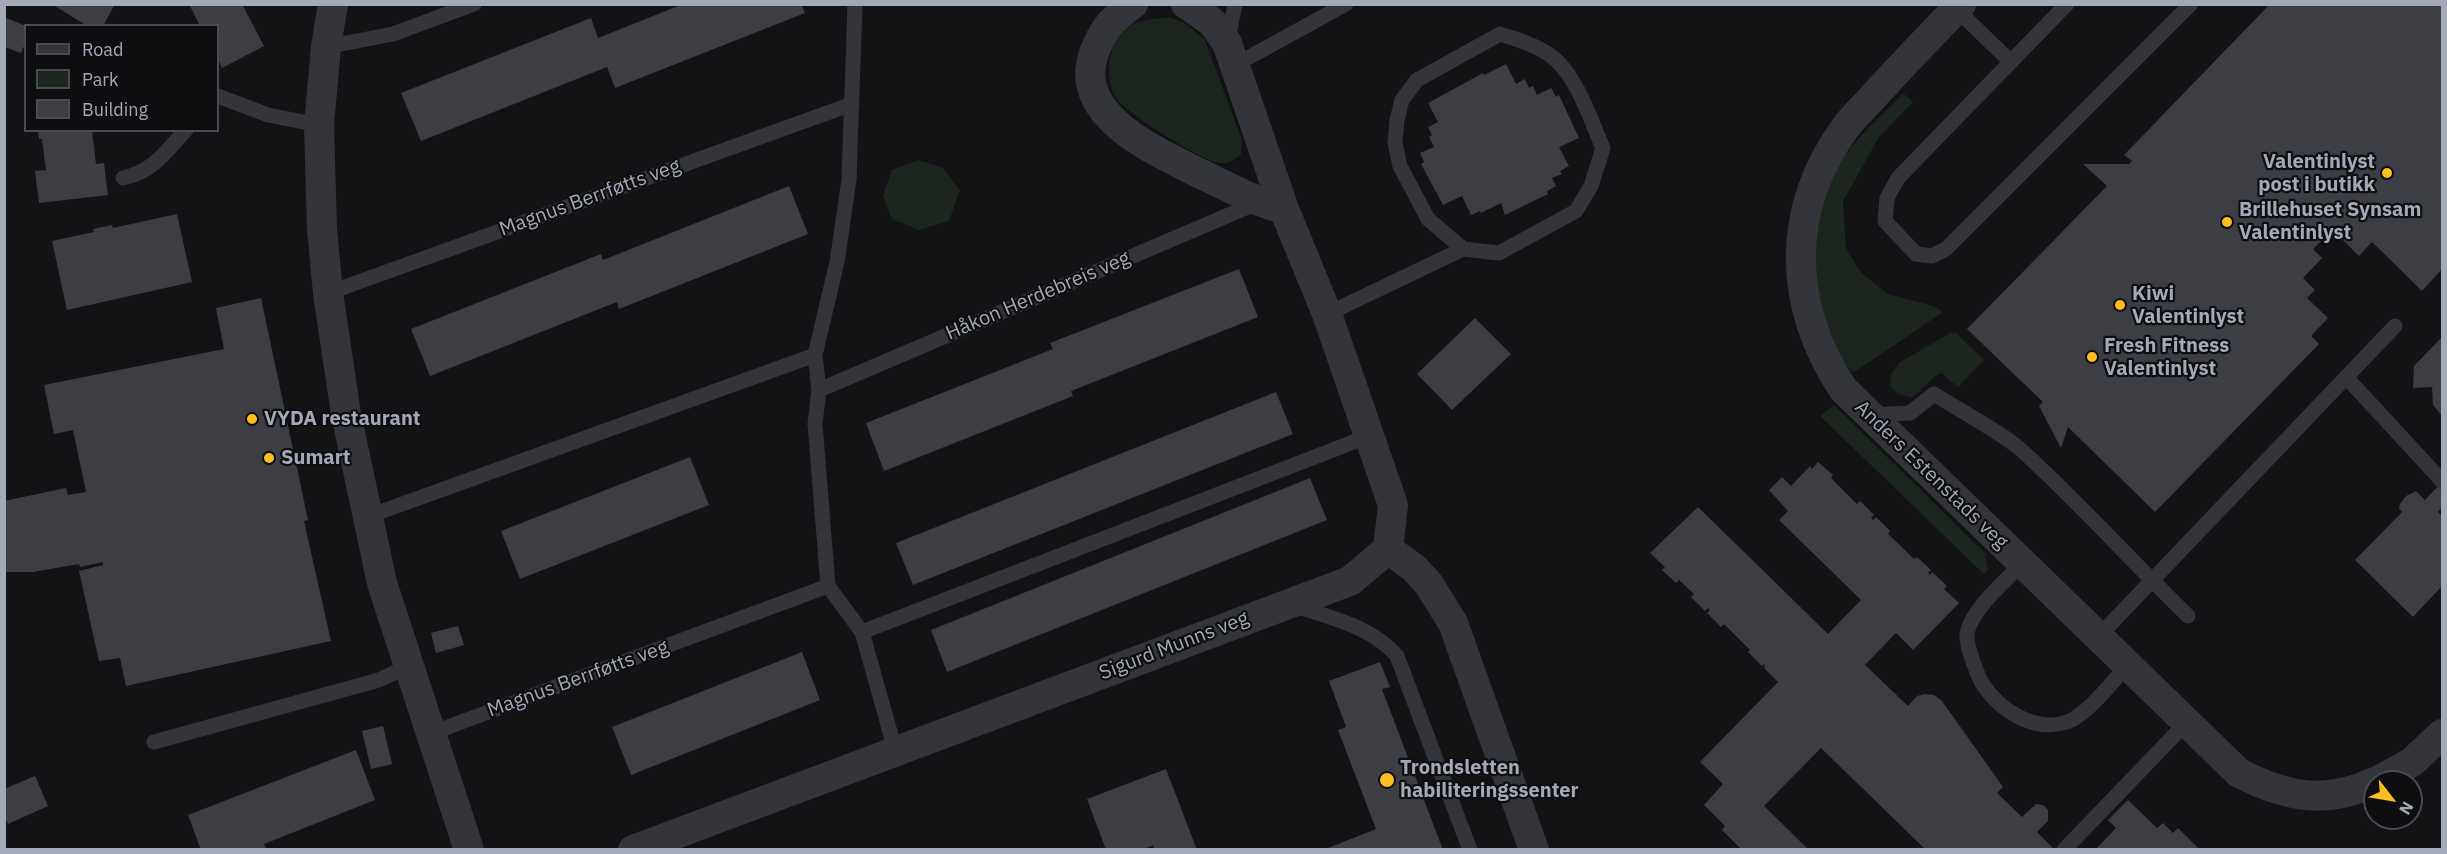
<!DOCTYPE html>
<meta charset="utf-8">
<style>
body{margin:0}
#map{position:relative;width:2447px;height:854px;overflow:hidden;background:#131315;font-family:"IBM Plex Sans",sans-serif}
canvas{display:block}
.frame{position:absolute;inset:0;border:6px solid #a4a9b7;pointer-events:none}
.legend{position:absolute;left:24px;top:24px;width:195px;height:108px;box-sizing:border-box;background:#0e0e10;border:2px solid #4a4c53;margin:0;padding:8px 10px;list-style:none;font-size:18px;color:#a4a9b7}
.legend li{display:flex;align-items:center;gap:12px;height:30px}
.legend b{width:30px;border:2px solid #4a4c53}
.north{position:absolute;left:2363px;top:770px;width:60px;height:60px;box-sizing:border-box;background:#0e0e10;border:2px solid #4a4c53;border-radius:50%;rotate:121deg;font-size:16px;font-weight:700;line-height:24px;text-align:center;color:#a4a9b7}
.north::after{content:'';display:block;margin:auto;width:21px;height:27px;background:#febe22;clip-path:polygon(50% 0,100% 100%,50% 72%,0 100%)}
</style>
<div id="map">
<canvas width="2447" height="854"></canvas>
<div class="frame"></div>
<ul class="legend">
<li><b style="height:8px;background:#34353b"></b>Road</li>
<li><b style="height:16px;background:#1d251f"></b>Park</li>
<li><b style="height:16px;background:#3d3e43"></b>Building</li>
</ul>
<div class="north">N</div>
</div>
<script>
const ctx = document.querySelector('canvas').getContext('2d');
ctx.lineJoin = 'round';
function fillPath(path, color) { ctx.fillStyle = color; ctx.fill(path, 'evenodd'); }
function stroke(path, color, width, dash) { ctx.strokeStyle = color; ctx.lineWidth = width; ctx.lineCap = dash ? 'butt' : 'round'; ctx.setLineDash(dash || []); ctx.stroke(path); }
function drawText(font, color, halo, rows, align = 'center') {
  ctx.font = font + ' "IBM Plex Sans",sans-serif'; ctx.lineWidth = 4.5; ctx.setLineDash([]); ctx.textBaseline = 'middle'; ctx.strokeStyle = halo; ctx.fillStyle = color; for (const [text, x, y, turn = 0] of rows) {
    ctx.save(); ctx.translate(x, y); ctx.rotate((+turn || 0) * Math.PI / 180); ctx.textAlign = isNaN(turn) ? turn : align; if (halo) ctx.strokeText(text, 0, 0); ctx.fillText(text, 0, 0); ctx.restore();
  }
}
const green = new Path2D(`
 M1169 17 1185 23 1205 40 1242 140 1241 154C1235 159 1229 164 1221 163 1204 163 1131 115 1119 102 1102 81 1107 43 1129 27 1139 19 1156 19 1169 17Z
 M1903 93 1913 102 1879 137 1843 201 1846 248 1861 273 1888 294 1933 306 1943 312 1853 373C1848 366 1841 359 1837 351 1810 297 1807 232 1832 177 1847 145 1879 119 1903 93Z
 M918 160 943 168 960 190 949 221 919 230 892 219 883 196 892 170Z
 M1950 333H1956L1984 360 1958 387 1941 373 1933 378 1912 398 1899 394 1891 387 1890 376 1899 363Z
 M1834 405 1985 553 1988 570 1984 574 1820 416Z`);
const building = new Path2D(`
 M52 4H115L103 26H87Z
 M189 4H242L264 46 222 68 218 59V26H200Z
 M683 4H801L805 13 615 88 607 67 421 141 401 93 591 18 598 38Z
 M2270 4H2442V269L2422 291 2372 242 2359 256 2333 230 2313 249 2322 258 2303 278 2315 290 2307 298 2328 318 2311 336 2319 344 2155 512 2068 427 2061 448 2039 406 2043 402 1967 329 2107 186 2083 164H2129L2132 161 2124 155Z
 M4 17 26 26V42L21 53 4 47Z
 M1506 64 1516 84 1525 79 1529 88 1533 86 1537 95 1551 88 1556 97 1559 95 1579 138 1559 147 1569 166 1560 171 1562 174 1552 178 1556 186 1547 191 1548 194 1505 215 1501 203 1481 213 1480 211 1471 215 1462 196 1443 205 1421 164 1424 162 1420 153 1434 147 1429 137 1432 135 1428 127 1438 122 1428 103 1483 73 1484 75Z
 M38 130H92L96 164 104 163 108 195 39 203 35 171 46 170 42 139H39Z
 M789 186 808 234 619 309 617 302 430 376 411 329 601 254 603 260Z
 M177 214 192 282 67 310 52 241 94 232 93 229 112 225 113 228Z
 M1239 269 1258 317 1071 391 1073 396 884 471 866 423 1053 349 1050 343Z
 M261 298 308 520 304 521 331 641 126 686 120 658 99 661 79 571 103 565V562L80 567 79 564 33 572H4V501L66 488 68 495 86 492 73 430 54 434 44 385 224 349 216 308Z
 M1475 318 1511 354 1452 410 1417 374Z
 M2442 337V416L2433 405 2432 387 2413 388 2414 366Z
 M1276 392 1293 434 913 585 896 543Z
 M690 457 709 505 520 579 501 531Z
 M1818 462 1833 475 1831 478 1857 504 1860 501 1874 515 1871 518 1873 520 1876 517 1890 531 1888 534 1914 559 1917 557 1931 570 1928 573 1930 575 1932 572 1947 586 1944 589 1959 603 1913 650 1896 633 1865 665 1908 706 1917 696 1925 694 1934 695 1942 701 2003 787 1997 793 2022 817 2036 804 2043 805 2048 810V821L2037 832 2055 850H1926L1821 748 1764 806 1809 850H1742L1722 830 1725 826 1704 805 1723 784 1700 762 1778 682 1764 668 1765 663 1762 666 1748 652 1750 650 1724 624 1721 627 1707 613 1710 610 1708 608 1705 611 1691 597 1694 594 1679 580 1676 583 1662 570 1665 567 1650 553 1698 507 1828 634 1861 600 1779 520 1788 511 1769 490 1782 477 1791 486 1810 466 1812 469Z
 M1310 478 1327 520 947 672 931 630Z
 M2442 482V507L2438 512 2442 516V586L2413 617 2355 560 2402 512 2399 508 2400 504 2406 496 2416 491 2425 500Z
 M458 626 464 645 436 653 431 633Z
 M802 652 820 700 631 775 612 727Z
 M1380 662 1390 687 1382 689 1443 850H1323L1376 829 1338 730 1346 727 1329 681Z
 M383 726 392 764 371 769 362 731Z
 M356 750 375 800 264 844 267 850H201L188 815Z
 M1166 769 1197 850H1154L1153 845 1142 850H1106L1087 799Z
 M35 776 48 806 8 824 4 816V789Z
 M2128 800 2157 828 2163 823 2173 833 2178 828 2200 850H2095L2116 828 2108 820Z`);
const lane = new Path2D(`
 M855 4 849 180 837 262 815 355 819 390 815 424 828 586 862 632 896 753
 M2067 4 1898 178 1887 198 1885 221 1916 254 1932 256 1946 249 2191 4
 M1956 9 2011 62
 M1227 43 1235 4
 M326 47 393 34 474 4
 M1235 65 1346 4
 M218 96 268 115 319 125
 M123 178C153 172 166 151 186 130
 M328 293 852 104
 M1327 314 1463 249 1499 253 1576 211 1591 186 1603 148C1590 119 1579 81 1555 59 1540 46 1518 40 1500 34L1417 80 1402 100 1397 120 1395 143 1400 166 1428 219 1463 249
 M2346 377 2442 481
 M819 390 1257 203
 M1871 415 1910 413 1934 394C1959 410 1997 430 2019 448 2078 501 2131 561 2188 616
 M369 516 815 355
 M2022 564C2006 580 1969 612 1967 635 1966 643 1971 654 1973 662 1976 668 1978 677 1982 683 1999 710 2034 733 2067 722 2087 715 2112 682 2127 666
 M1294 605C1329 618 1372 626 1397 656L1470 850
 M862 632 1369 436
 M2097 638 2395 326
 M429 734 828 586
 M154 742 379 680 408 666
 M2064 850 2186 723`);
const street = new Path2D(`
 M333 4 326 47 319 125 322 229 328 293 346 414 382 583 469 850
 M1133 4C1112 19 1103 29 1094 53 1072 115 1153 150 1197 172 1226 186 1253 201 1284 209
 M1186 4 1212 22 1227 43 1284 209 1327 314 1393 505 1388 549
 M1961 4C1931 35 1901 66 1873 97 1863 108 1853 117 1845 128 1785 211 1788 305 1843 389L2239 773C2286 797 2325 805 2375 782
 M1388 549 1414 568 1428 583 1453 623 1534 850
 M2376 782 2412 762 2442 734
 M633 850 1350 581 1388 549`);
const markers = [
 [2387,173,6,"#febe22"],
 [2227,222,6,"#febe22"],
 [2120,305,6,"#febe22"],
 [2092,357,6,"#febe22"],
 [252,419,6,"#febe22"],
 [269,458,6,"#febe22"],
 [1387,780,8,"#febe22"]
];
const poiNames = [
 ["Valentinlyst",2375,162,"right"],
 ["post i butikk",2375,185,"right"],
 ["Brillehuset Synsam",2239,210],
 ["Valentinlyst",2239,233],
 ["Kiwi",2132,294],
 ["Valentinlyst",2132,317],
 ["Fresh Fitness",2104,346],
 ["Valentinlyst",2104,369],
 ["VYDA restaurant",264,419],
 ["Sumart",281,458],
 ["Trondsletten",1400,768],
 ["habiliteringssenter",1400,791]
];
const streetNames = [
 ["Magnus Berrføtts veg",590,198,-20],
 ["Håkon Herdebreis veg",1038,296,-23],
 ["Anders Estenstads veg",1931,475,44],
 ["Sigurd Munns veg",1174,646,-21],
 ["Magnus Berrføtts veg",578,679,-20]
];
fillPath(green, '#1d251f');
fillPath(building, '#3d3e43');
stroke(lane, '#34353b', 15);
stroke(street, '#34353b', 30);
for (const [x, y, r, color] of markers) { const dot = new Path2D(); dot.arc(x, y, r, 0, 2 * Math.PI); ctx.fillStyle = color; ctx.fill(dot); stroke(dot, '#0e0e10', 2); }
drawText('bold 20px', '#a4a9b7', '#0e0e10', poiNames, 'left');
drawText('20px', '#a4a9b7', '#0e0e10', streetNames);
</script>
